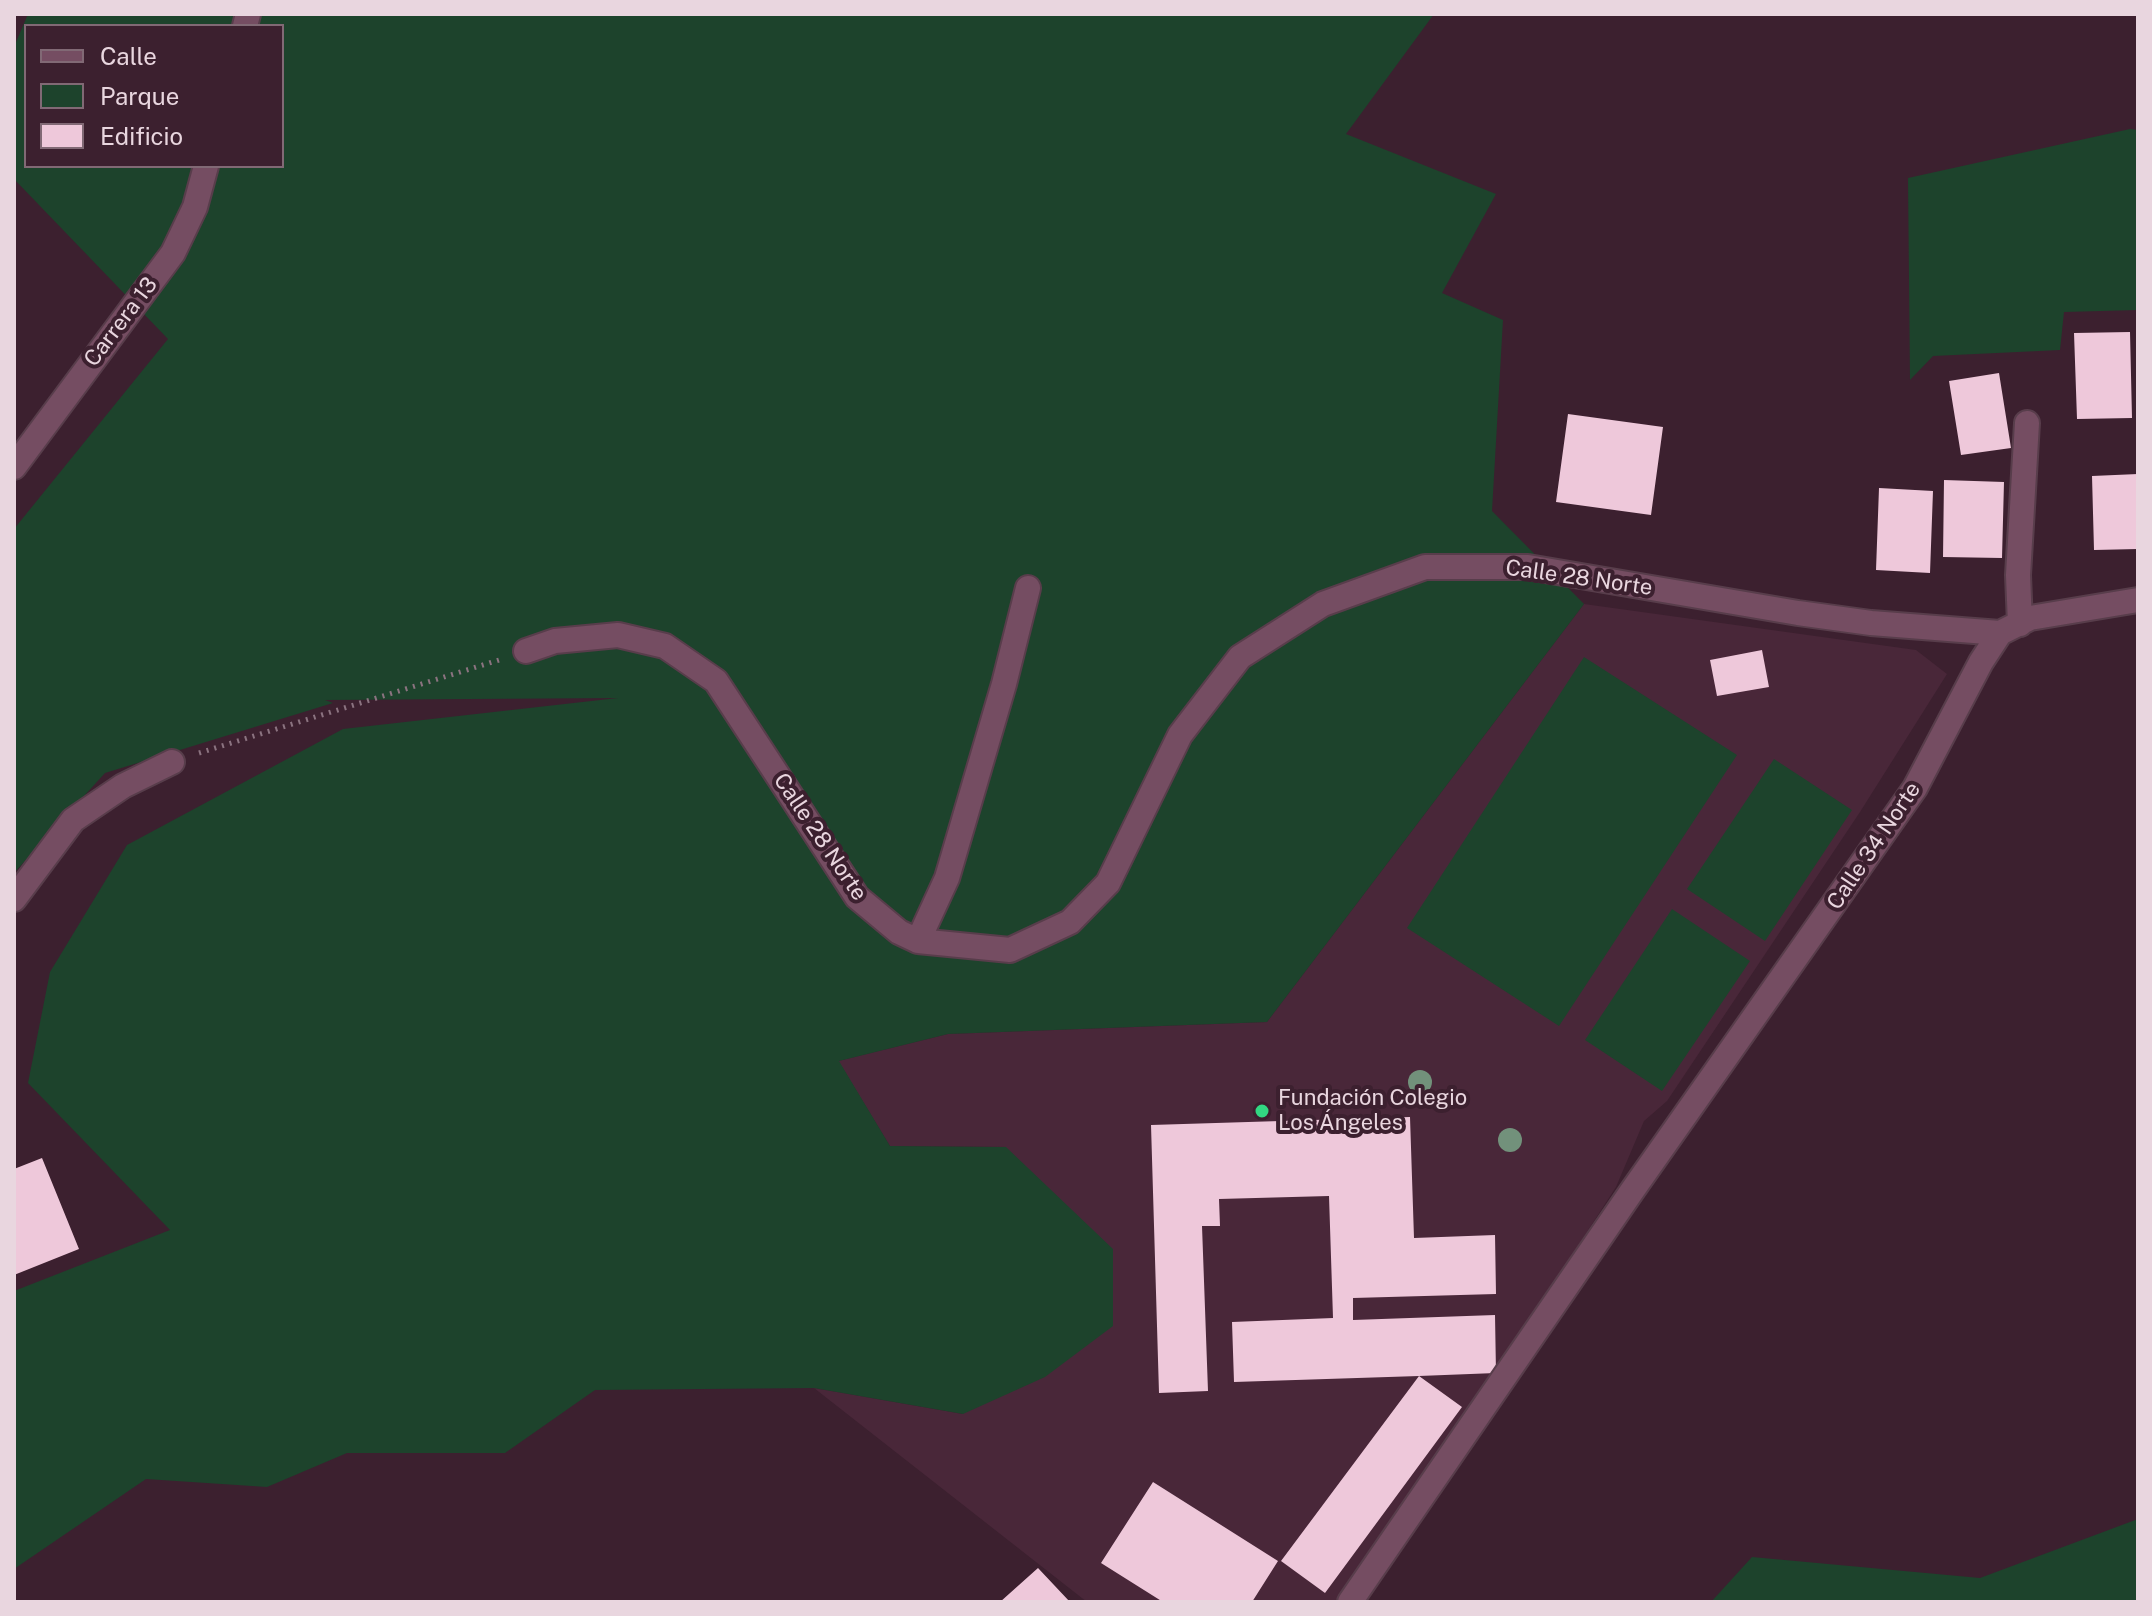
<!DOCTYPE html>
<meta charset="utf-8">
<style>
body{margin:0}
#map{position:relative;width:2152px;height:1616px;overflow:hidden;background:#3c202f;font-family:"Public Sans",sans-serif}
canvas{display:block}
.frame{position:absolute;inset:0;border:16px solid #e9d6df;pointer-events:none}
.legend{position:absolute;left:24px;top:24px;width:260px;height:144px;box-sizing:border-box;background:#3c202f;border:2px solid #816975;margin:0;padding:10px 14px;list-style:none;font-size:24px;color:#e9d6df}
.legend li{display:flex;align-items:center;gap:16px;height:40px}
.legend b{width:40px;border:2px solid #816975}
</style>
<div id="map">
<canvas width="2152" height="1616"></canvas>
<div class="frame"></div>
<ul class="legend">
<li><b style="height:10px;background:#754d62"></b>Calle</li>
<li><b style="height:22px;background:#1d432c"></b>Parque</li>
<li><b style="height:22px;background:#eec8da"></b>Edificio</li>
</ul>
</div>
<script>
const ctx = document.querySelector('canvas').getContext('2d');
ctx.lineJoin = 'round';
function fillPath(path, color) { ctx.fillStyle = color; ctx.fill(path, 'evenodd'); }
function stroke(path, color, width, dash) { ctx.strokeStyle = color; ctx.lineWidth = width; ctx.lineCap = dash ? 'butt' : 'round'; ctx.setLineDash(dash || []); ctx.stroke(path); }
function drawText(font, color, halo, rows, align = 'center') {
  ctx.font = font + ' "Public Sans",sans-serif'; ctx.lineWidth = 8; ctx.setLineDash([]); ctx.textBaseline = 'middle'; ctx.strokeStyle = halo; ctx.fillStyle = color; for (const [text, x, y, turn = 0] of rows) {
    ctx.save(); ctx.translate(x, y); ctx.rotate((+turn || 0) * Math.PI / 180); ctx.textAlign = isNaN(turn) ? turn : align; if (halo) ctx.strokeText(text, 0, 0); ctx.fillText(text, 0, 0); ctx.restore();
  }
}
const built = new Path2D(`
 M1584 604 1916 650 1947 674 1860 812 1667 1101 1644 1121 1616 1187 1496 1373 1335 1602H1087L814 1388 963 1414 1006 1147 890 1146 838 1061 948 1034 1267 1022Z`);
const green = new Path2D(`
 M28 14H1434L1346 134 1496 194 1442 293 1503 320 1492 511 1584 604 1267 1022 948 1034 839 1061 890 1146 1006 1147 1113 1249V1326L1045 1377 963 1414 814 1388 595 1390 505 1453H347L267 1487 146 1479 14 1569V1291L170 1230 28 1083 50 972 127 845 343 729 618 698 325 700 333 703 105 773 14 873V529L168 339 14 179V47ZM26 26H282V166H26Z
 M2130 129 2138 130V310L2064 312 2060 350 1933 356 1910 380 1908 178Z
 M1584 657 1737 755 1559 1026 1407 928Z
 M1774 759 1852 810 1765 941 1687 889Z
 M1672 909 1750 961 1662 1091 1585 1040Z
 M2138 1519V1602H1711L1752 1557 1980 1578Z`);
const building = new Path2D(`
 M2130 332 2132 418 2077 419 2074 333Z
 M1999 373 2011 448 1961 455 1949 381Z
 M1568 414 1663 427 1651 515 1556 502Z
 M2138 474V549L2094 550 2092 476Z
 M1944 480 2004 482 2002 558 1943 557Z
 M1879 488 1933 491 1930 573 1876 570Z
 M1762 650 1769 687 1717 696 1710 660Z
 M1410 1117 1414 1238 1495 1235 1496 1294 1353 1298V1320L1495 1315 1496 1373 1419 1376 1462 1407 1325 1593 1281 1561 1419 1376 1234 1382 1232 1322 1333 1318 1329 1196 1219 1199 1220 1226H1202L1208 1391 1159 1393 1151 1125Z
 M42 1158 79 1249 14 1275V1169Z
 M1153 1482 1278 1561 1252 1602H1163L1101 1563Z
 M1038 1568 1070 1602H1000Z`);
const path = new Path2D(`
 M199 753 499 660`);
const minor = new Path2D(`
 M245 26 248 14
 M14 467 173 253 195 207 206 166
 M2020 624 2018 575 2027 423
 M526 651 555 641 618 635 665 646 716 681 857 897 899 932 918 941 1010 950 1070 922 1108 883 1180 735 1240 657 1323 604 1425 567H1528L1798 613 1871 623 2000 633
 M14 899 73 820 123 786 172 762
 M918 941 947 878 1004 684 1028 588
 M1350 1602 1632 1191 1915 788 1981 662 2000 633 2030 618 2138 600`);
const trees = [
 [1420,1082],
 [1510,1140]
];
const markers = [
 [1262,1111,8,"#32d882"]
];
const streetNames = [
 ["Carrera 13",121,322,-53],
 ["Calle 28 Norte",1579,578,8],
 ["Calle 28 Norte",820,837,56],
 ["Calle 34 Norte",1874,846,-56]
];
const poiNames = [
 ["Fundación Colegio",1278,1098],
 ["Los Ángeles",1278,1123]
];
fillPath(built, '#492739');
fillPath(green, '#1d432c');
fillPath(building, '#eec8da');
stroke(minor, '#583d4b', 28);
stroke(path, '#8b7380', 5, [2, 6]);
stroke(minor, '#754d62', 24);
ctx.fillStyle = '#72917b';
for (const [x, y] of trees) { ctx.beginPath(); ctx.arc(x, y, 12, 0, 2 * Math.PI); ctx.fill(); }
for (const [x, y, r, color] of markers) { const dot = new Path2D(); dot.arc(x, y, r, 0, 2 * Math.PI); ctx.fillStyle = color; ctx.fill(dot); stroke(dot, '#3c202f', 3); }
drawText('22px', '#e9d6df', '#3c202f', streetNames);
drawText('22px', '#e9d6df', '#3c202f', poiNames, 'left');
</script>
